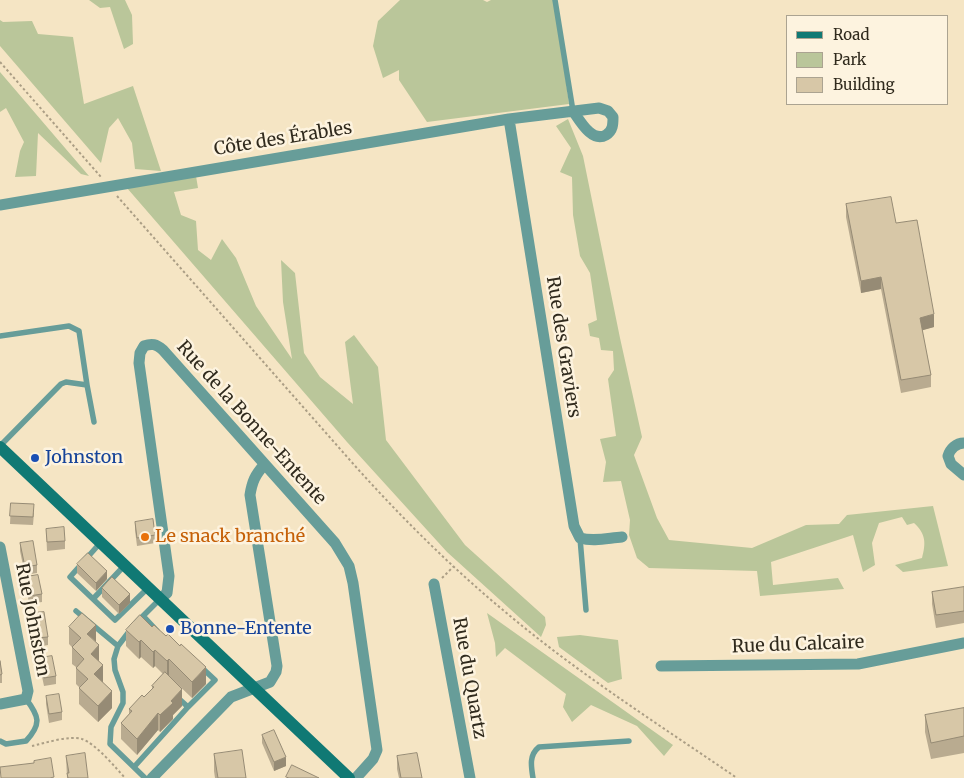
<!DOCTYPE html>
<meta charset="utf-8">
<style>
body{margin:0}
#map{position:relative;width:964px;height:778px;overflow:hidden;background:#f5e5c4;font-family:Merriweather,serif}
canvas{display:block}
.legend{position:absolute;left:786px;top:15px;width:162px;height:90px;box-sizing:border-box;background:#fdf3df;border:1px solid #aba391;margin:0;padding:6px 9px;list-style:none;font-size:15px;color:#302a1d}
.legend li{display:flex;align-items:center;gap:10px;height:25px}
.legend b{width:25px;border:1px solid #aba391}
</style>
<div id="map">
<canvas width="964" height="778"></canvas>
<ul class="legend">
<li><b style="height:6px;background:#107974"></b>Road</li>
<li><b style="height:14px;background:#bac69a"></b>Park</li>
<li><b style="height:14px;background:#d7c7a7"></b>Building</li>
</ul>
</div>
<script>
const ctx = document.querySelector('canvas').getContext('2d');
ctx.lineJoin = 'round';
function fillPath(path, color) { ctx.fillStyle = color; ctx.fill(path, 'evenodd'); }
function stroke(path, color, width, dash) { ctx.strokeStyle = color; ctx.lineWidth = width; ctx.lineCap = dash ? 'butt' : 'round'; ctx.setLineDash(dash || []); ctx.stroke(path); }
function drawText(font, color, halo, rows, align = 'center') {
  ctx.font = font + ' Merriweather,serif'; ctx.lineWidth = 5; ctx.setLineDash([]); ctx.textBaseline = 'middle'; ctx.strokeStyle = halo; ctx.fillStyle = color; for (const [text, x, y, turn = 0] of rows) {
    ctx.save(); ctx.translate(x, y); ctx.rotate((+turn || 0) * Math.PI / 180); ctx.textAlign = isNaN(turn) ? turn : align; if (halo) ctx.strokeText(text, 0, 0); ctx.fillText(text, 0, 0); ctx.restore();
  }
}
const green = new Path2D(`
 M89 0H125L132 15 133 44 124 49 110 7 100 8Z
 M400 0H483L487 2 491 0H555L569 104 427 122 399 80V70L383 78 373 46 378 21Z
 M0 20 3 22 32 21 38 34 73 37 84 104 133 86 161 171 135 169 132 143 118 118 109 128 101 163 0 46Z
 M0 72 89 176 81 174 38 133 36 176 15 177 20 151 24 142 6 108 0 112Z
 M568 119 583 156 620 338 642 437 634 455 657 518 669 540 752 548 806 525 839 524 847 515 933 506 948 566 903 572 895 565 922 558C926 543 926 534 914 523L907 525 902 517 879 523 872 543 875 565 863 572 853 535 771 562 773 585 838 578 844 589 760 596 757 571 649 568 637 558 629 535 630 520 621 481 603 482 606 462 600 439 616 436 608 379 614 370 613 351 601 350 599 338 590 336 588 324 597 320 590 273 580 256 573 215 572 177 560 172 571 148 556 126Z
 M196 176 198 188 174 192 181 215 196 221 198 250 211 260 222 239 236 258 256 306 292 359 283 302 281 260 295 273 304 353 320 377 353 404 345 342 354 335 378 367 386 440 465 545 545 617 546 625 541 637 447 552 347 442 127 188Z
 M487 613 673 745 664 756 637 726 591 705 572 722 563 707 566 694 505 648 496 657 495 643Z
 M580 635 618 640 622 679 608 683 559 647 557 637Z`);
const path = new Path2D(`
 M0 62 101 177
 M117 196 356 467C402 518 450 566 503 610 576 672 658 724 737 778
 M442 578 453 567
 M32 746C45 743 70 735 82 739 95 743 116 768 125 778`);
const lane = new Path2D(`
 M555 0 573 111
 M0 336 69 326 79 331 87 385
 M0 446 61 384 66 382 87 385 94 422
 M580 538 586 610
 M101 542 70 577 115 620 149 587
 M93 599 124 566
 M76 611 118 646
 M143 616 157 631
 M137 622 161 598
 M131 629 118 646 114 659 115 670 123 692V703L111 727 110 744 145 778
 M188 707 215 680 201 667
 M0 741 6 744 26 741C42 724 39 716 26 699
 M134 767 188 707 177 697
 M533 778C531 766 529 755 539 747L629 741`);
const street = new Path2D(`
 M509 119 574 526 580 538C594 542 608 538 622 537
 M0 205 509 119 599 108 608 111 613 117C613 124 613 131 606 135 592 143 580 121 573 111
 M964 443C956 443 950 449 948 456L951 464 964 475
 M0 547 28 691 26 699 0 704
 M434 584 470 778
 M161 598 167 593 169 576 139 363 140 353 144 346C152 343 156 344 163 350L335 543 349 566 353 583 377 750 373 759 356 778
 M661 666 858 664 964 643
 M152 778 231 697 270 682 276 672 277 666 250 495C252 482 255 475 264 465`);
const secondary = new Path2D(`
 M0 447 349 778`);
const wall = new Path2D(`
 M846 204 896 223 934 327 922 330 931 375V387L901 393 881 289 861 293 846 217Z
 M11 503 34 513 33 525 10 524Z
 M135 522 155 535V543L137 546 135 530Z
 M46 529 65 541V549L47 551Z
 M20 543 37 565V573L25 575 20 551Z
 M77 564 107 579 96 591 77 573Z
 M26 577 42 594V602L29 604 26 585Z
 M964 587V623L936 628 932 604V592Z
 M102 588 130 603 119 614 102 597Z
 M33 613 48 637V645L36 647 33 622Z
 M69 627 96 642 102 682 112 708 98 722 79 704V687L76 684V667L72 664V647L69 644Z
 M126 630 206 684 192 698 169 676 182 706 173 715V719L160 732 158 730 137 755 121 739V723L129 714V709L144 697 152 689V686L163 674 155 666 153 668 141 657 139 659 126 646Z
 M40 658 56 676V684L44 686 40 667Z
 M0 661 2 674V683H0Z
 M46 696 62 712V720L49 723 46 704Z
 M964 708V753L931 759 925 732V715Z
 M262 735 286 766 274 771 262 743Z
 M214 754 246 778H215L214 771Z
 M66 756 88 778H67Z
 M397 756 422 778H399L397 769Z`);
const shadedWall = new Path2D(`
 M881 277V289L861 293V281Z
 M934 314V327L920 331V318Z
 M107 571V579L96 591V583Z
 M130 594V603L119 614V605Z
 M96 625V642L87 634Z
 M141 640V657L139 659V642Z
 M99 645V662L91 654Z
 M155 650V666L153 668V652Z
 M169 659V676L167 678V661Z
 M103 665V682L94 691V674Z
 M206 667V684L192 698V682Z
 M182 689V706L173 715V719L160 732V715L171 701Z
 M112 691V708L98 722V706Z
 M158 713V730L137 755V739Z
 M286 757V766L274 771V762Z`);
const building = new Path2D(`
 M891 197 896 223 917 220 934 314 920 318 931 375 901 380 881 277 861 281 846 204Z
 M11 503 34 504 33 517 10 516Z
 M153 519 155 535 137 538 135 522Z
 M64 527 65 541 47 542 46 529Z
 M33 541 37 565 25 567 20 543Z
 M88 553 107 571 96 583 77 564Z
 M38 575 42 594 29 596 26 577Z
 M112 577 130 594 119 605 102 588Z
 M964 587V611L936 615 932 592Z
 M44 612 48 637 36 638 33 613Z
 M82 613 96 625 87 634 99 645 91 654 103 665 94 674 112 691 98 706 79 688 88 679 76 668 84 659 72 647 81 638 69 627Z
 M140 615 152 627 154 625 166 636 168 634 180 646 181 644 206 667 192 682 169 659 167 661 155 650 153 652 141 640 139 642 126 630Z
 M52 656 56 676 44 678 40 658Z
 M0 661 2 674 0 675Z
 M165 672 182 689 171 701 173 703 160 715 158 713 137 739 121 723 132 711 129 709 142 695 144 697 154 687 152 686Z
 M59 694 62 712 49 714 46 696Z
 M964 708V736L931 743 925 715Z
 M274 730 286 757 274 762 262 735Z
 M242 750 246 778H218L214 754Z
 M85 753 88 778H68L67 773H69L66 756Z
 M417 753 422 778H401L397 756Z
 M51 758 54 777 50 778H1L0 767 34 763V761Z
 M292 765 319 778H289L286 777Z`);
const markers = [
 [35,458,5,"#1a4fb4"],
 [145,537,5,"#e8710a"],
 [170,629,5,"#1a4fb4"]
];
const streetNames = [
 ["Côte des Érables",283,139,-9],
 ["Rue des Graviers",563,347,81],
 ["Rue de la Bonne-Entente",251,423,48],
 ["Rue Johnston",32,620,79],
 ["Rue du Calcaire",798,645,-2],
 ["Rue du Quartz",469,678,80]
];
const transitNames = [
 ["Johnston",45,458],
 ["Bonne-Entente",180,629]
];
const foodNames = [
 ["Le snack branché",155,537]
];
fillPath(green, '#bac69a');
stroke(path, '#ab9e85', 2, [2.5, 2.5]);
stroke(lane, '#679d99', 5.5);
stroke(street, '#679d99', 11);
stroke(secondary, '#107974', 12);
fillPath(wall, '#b9ab90');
fillPath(shadedWall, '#968b75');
fillPath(building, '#d7c7a7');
stroke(building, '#968b75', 1);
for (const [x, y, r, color] of markers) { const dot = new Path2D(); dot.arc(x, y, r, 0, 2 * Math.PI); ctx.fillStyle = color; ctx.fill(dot); stroke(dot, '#fdf3df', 2); }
drawText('18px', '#302a1d', '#fdf3df', streetNames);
drawText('18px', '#164399', '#fdf3df', transitNames, 'left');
drawText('18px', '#c56008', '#fdf3df', foodNames, 'left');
</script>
